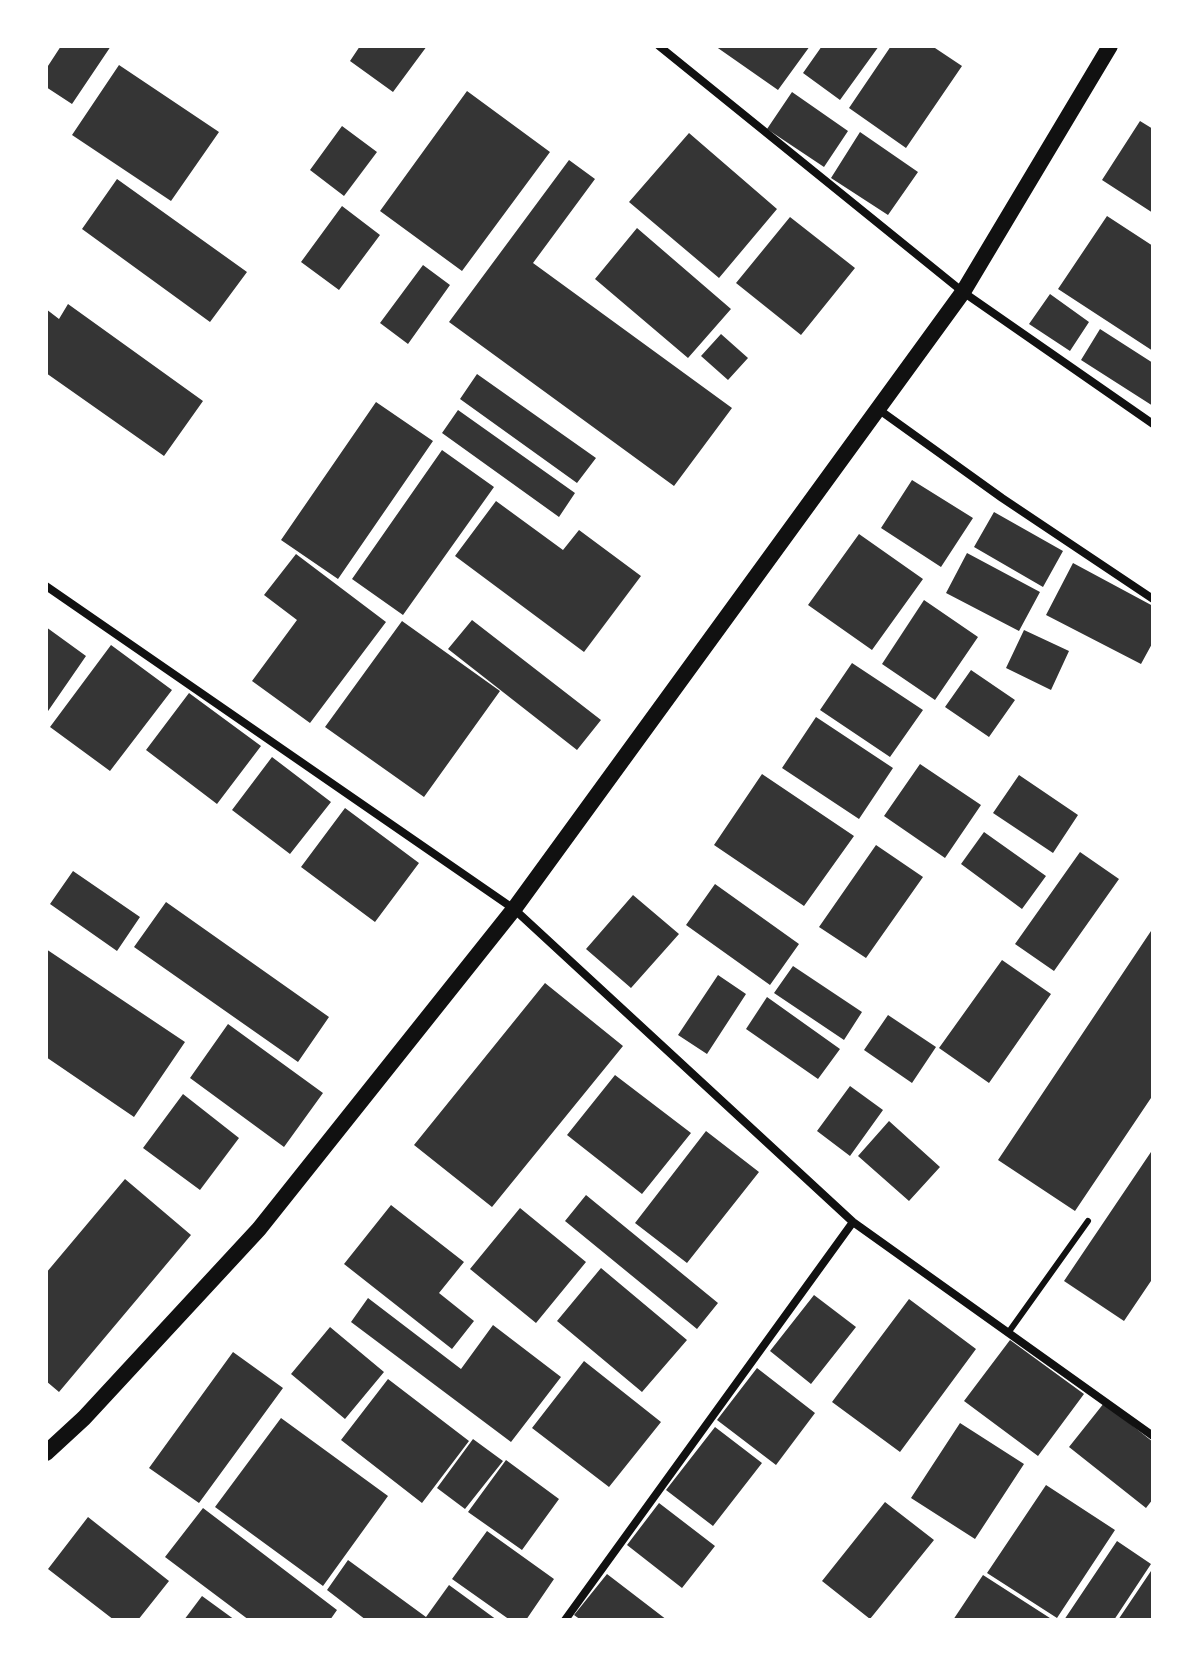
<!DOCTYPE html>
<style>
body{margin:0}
#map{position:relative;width:1199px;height:1666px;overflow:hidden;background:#fff;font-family:"Fira Sans",sans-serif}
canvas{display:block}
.frame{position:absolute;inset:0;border:48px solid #fff;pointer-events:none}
</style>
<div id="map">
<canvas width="1199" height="1666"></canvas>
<div class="frame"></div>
</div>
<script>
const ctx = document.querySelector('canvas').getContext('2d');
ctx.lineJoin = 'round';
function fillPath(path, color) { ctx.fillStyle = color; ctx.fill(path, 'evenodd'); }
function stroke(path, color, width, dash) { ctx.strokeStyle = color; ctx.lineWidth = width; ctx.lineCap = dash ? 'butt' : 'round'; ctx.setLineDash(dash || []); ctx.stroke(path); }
const building = new Path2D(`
 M61 46H111L72 104 46 87V69Z
 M360 46H427L393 92 350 61Z
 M715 46H810L778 90Z
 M822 46H879L840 100 803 73Z
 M891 46H932L962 66 906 148 849 108Z
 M119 65 219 132 171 201 72 135Z
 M467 91 550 152 462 271 380 211Z
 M792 92 848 131 824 167 767 129Z
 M1140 121 1153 129V213L1102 180Z
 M342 126 377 152 344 196 310 170Z
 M860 132 918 172 888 215 831 178Z
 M689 133 777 209 719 278 629 202Z
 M569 160 595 179 533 263 732 408 674 486 449 322Z
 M117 179 247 272 210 322 82 229Z
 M342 206 380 235 339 290 301 262Z
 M1107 216 1153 246V351L1058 289Z
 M790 217 855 268 801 335 736 283Z
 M637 228 731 309 688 358 595 279Z
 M423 265 450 285 408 344 380 323Z
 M1050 294 1089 322 1070 351 1029 324Z
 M68 304 203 401 164 456 46 373V309L59 319Z
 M1100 329 1153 363V406L1081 360Z
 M721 334 748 358 728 380 701 356Z
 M477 374 596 458 577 483 460 399Z
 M376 402 433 441 338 579 281 540Z
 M458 410 575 493 559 517 442 433Z
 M442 450 494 487 403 615 352 579Z
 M912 480 973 518 941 567 881 528Z
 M496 501 563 550 579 530 641 576 584 652 455 556Z
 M994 512 1063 551 1043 587 974 547Z
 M859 534 923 579 872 650 808 605Z
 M967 553 1040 592 1019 631 946 593Z
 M296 554 386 622 310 723 252 681 297 620 264 595Z
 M1073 563 1153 606V642L1141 664 1046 615Z
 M924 600 978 637 935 700 882 664Z
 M472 620 601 720 577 750 448 649Z
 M402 621 500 691 424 797 325 727Z
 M46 627 86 656 46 714Z
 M1024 630 1069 651 1051 690 1006 668Z
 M111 645 172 690 110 771 50 727Z
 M852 663 923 710 890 757 820 710Z
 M971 670 1015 700 989 737 945 707Z
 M189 693 261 746 217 804 146 750Z
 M816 717 893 768 859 819 782 768Z
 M272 757 331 802 290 854 232 810Z
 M920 764 981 805 945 858 884 816Z
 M762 774 854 836 804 906 714 845Z
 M1019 775 1078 815 1053 853 993 813Z
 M345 808 419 863 375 922 301 867Z
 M984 832 1046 876 1022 909 961 864Z
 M876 845 923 877 866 958 819 927Z
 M1080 852 1119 879 1054 971 1015 944Z
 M73 871 140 917 117 951 50 904Z
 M715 884 799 944 770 985 686 925Z
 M633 895 679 934 631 988 586 949Z
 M166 902 329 1017 298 1062 134 947Z
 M1153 928V1095L1075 1211 998 1160Z
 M46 949 185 1042 134 1117 46 1057Z
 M1002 960 1051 994 989 1083 939 1048Z
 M793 966 862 1012 844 1040 774 993Z
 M718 975 746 994 707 1054 678 1035Z
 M545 983 623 1046 492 1207 414 1145Z
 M767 997 840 1049 818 1079 746 1029Z
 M888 1015 936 1047 912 1083 864 1050Z
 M228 1024 323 1093 284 1147 190 1078Z
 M615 1075 691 1133 642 1194 567 1135Z
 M850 1086 883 1110 850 1156 817 1131Z
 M183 1094 239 1138 200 1190 143 1148Z
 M889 1121 940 1167 909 1201 858 1156Z
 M706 1131 759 1172 687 1263 635 1223Z
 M1153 1149V1278L1124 1321 1064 1281Z
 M125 1179 191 1235 59 1392 46 1381V1273Z
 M586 1195 718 1303 697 1329 565 1221Z
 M391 1205 464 1262 439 1293 474 1321 452 1349 344 1264Z
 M520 1208 586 1262 536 1323 470 1269Z
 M601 1268 687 1340 642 1392 557 1321Z
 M814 1295 856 1327 811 1384 770 1351Z
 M368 1298 461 1369 493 1325 561 1377 511 1442 351 1322Z
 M909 1299 976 1349 900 1452 832 1402Z
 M330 1327 384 1372 345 1419 291 1374Z
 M1010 1340 1084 1394 1038 1456 964 1401Z
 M233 1352 283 1388 199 1503 149 1468Z
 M584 1361 661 1422 609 1487 532 1428Z
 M757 1368 815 1413 776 1465 717 1420Z
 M388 1379 469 1441 422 1503 341 1440Z
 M1104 1403 1153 1442V1499L1146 1508 1069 1447Z
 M281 1418 388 1496 323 1586 215 1507Z
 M960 1423 1024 1464 975 1539 911 1498Z
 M715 1427 762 1463 713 1526 666 1490Z
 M473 1439 503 1461 465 1509 437 1488Z
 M506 1460 559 1499 522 1550 468 1512Z
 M1046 1485 1115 1530 1057 1618 987 1573Z
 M885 1502 934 1540 870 1619 822 1581Z
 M659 1503 715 1546 682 1588 627 1545Z
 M203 1508 337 1610 330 1620H249L165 1557Z
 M88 1517 169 1581 138 1620H114L48 1569Z
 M487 1531 554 1579 526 1620H510L452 1579Z
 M1117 1541 1151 1564 1114 1620H1064Z
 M348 1560 426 1617 449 1585 497 1620H366L327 1590Z
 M1153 1568V1620H1118Z
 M607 1574 667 1620H581L574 1615Z
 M983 1575 1053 1620H953Z
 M202 1596 235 1620H184Z`);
const service = new Path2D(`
 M1008 1333 1088 1221`);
const minor = new Path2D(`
 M659 46 963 292 1153 424
 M878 409 1002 498 1153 599
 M46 586 514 909 853 1222 1153 1436
 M565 1620 853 1222`);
const secondary = new Path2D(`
 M46 1453 84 1418 259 1229 514 909 963 292 1110 46`);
fillPath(building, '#353535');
stroke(service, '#111', 6);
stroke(minor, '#111', 8);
stroke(secondary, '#111', 16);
</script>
